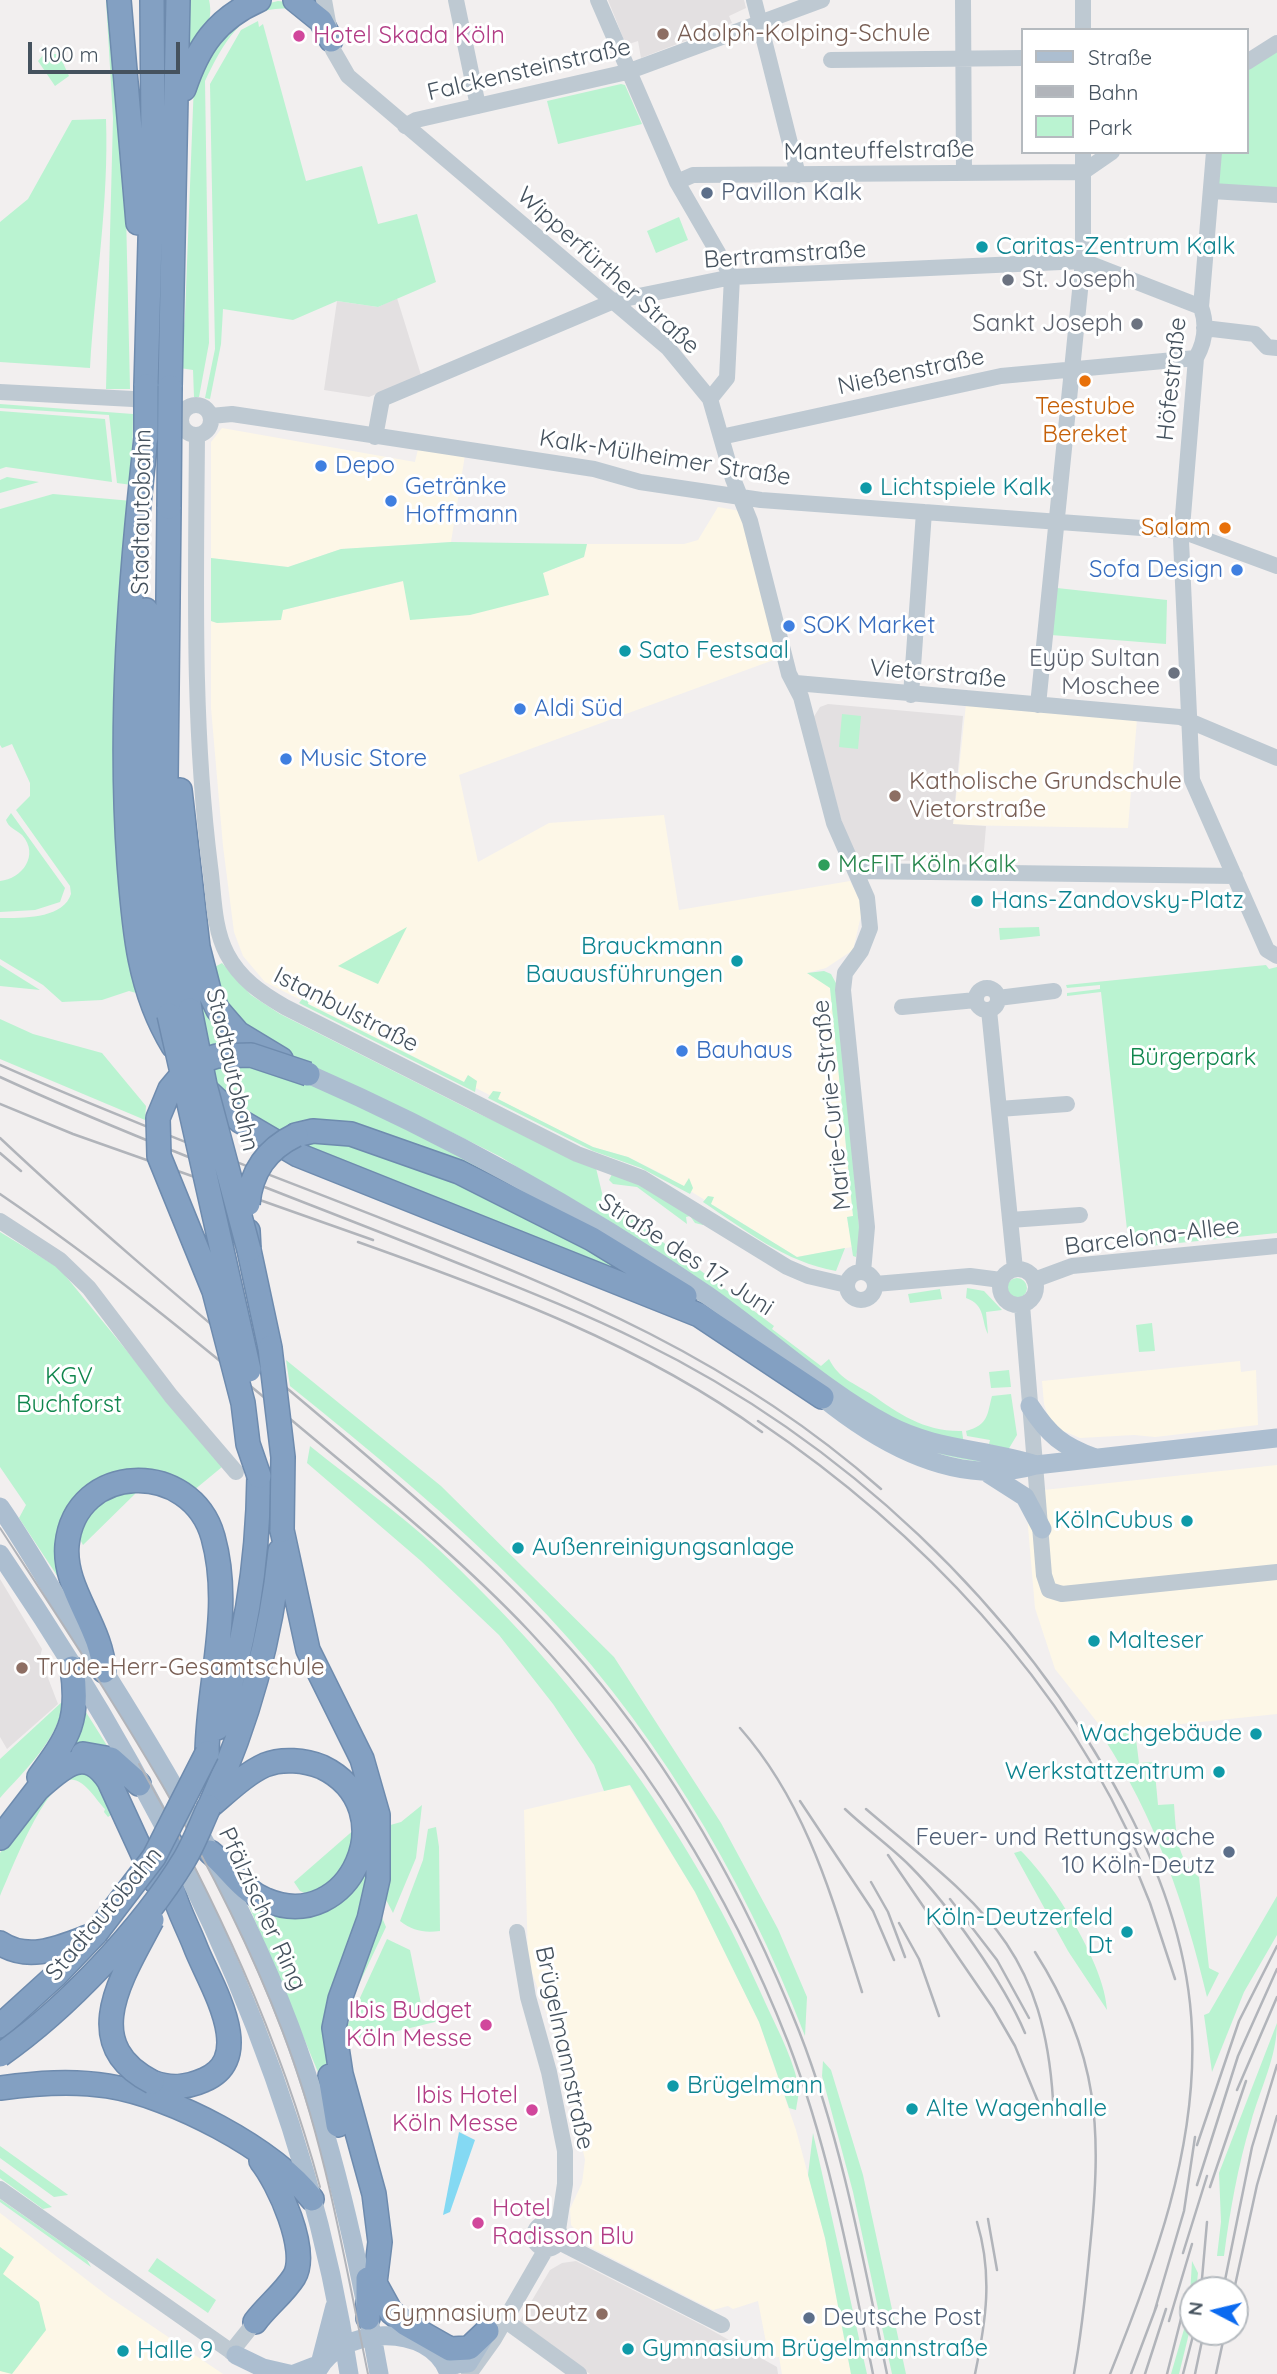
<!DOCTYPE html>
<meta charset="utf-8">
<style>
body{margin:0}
#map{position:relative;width:1277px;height:2374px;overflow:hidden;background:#f2efef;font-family:Quicksand,sans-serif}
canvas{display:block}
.legend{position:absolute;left:1021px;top:28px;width:228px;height:126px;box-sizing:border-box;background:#fff;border:2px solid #b5babf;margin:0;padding:9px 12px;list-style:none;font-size:21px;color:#45525e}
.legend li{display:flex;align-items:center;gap:14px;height:35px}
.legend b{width:35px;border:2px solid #b5babf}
.north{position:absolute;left:1179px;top:2276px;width:70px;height:70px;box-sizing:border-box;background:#fff;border:2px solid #b5babf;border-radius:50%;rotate:277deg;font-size:19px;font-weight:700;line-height:28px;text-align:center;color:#45525e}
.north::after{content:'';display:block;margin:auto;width:24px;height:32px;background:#0b6af0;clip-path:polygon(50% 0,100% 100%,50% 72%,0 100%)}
.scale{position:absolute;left:28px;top:42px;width:152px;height:32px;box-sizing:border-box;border:4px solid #45525e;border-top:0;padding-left:9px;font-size:21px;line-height:24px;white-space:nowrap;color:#45525e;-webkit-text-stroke:5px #fff;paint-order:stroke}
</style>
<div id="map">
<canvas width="1277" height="2374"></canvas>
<ul class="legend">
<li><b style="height:9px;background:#acbed0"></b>Straße</li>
<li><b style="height:9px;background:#b1b4ba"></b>Bahn</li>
<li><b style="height:19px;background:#baf3d1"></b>Park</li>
</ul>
<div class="north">N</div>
<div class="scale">100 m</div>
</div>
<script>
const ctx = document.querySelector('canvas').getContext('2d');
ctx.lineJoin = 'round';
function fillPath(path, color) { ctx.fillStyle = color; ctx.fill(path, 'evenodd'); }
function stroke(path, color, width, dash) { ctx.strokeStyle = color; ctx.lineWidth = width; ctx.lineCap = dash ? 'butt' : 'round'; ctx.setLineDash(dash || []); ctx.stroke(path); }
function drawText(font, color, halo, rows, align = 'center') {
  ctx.font = font + ' Quicksand,sans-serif'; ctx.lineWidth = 6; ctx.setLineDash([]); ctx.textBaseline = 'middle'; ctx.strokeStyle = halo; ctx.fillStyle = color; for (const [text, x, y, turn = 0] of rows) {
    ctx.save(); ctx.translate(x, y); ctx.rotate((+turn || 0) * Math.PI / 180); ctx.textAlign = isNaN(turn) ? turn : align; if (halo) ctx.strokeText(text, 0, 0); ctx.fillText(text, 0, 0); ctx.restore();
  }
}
const commercial = new Path2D(`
 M222 428 415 462 418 449 465 455 451 542 341 549 288 567 211 558V442Z
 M718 507 740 511 779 658 459 775 478 862 549 823 664 815 679 910 850 881 863 907 853 950 826 968 807 973 830 987 853 1216 847 1217 852 1247 797 1257 666 1176 628 1157 593 1147 265 982 243 956 234 932 223 846 211 708V621L217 623 280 620 283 610 404 581 548 595 543 573 584 557 587 544H684L698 540Z
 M966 704 1137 719 1128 828 953 825Z
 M1240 1361 1241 1372 1256 1370 1258 1425 1155 1437 1134 1435 1080 1438 1061 1430 1048 1416 1044 1404 1042 1381Z
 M1277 1465V1714L1105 1732 1055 1669 1035 1608 1025 1492Z
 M629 1785 695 1892 759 2022 796 2130 825 2238 851 2374H782L779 2357 769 2358 758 2301 733 2309 728 2306 713 2310 590 2247 571 2225 570 2209 582 2183 585 2160 562 2057 528 1961 524 1810Z
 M0 2213 109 2297 223 2374H0Z`);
const education = new Path2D(`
 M608 0H744L746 8 729 16 732 23 641 58 638 41 626 45Z
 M397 298 421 375 369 397 324 390 337 301 378 307Z
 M828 704 963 716 953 824 986 826 983 862 862 860 857 857 842 823 813 718 820 707Z
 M0 1579 42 1649 40 1657 58 1704 7 1749 0 1737Z
 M576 2261 704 2326 777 2367 778 2374H590L518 2324 550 2270 562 2263Z`);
const green = new Path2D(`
 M106 0H113L126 213 130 389H106L113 118Z
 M185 0H209C215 25 199 41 186 62Z
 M278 1 287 2 299 10C246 0 225 39 205 81L209 343 199 397H194L193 370 180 368 185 315 194 82 206 49 262 5Z
 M258 21 259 27 263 24 306 181 362 166 378 224 417 214 436 282 378 307 337 301 293 320 223 309 221 344 210 399 205 398 215 349 210 84 241 30Z
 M1277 48V192L1218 188V152H1247V68Z
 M44 54H59L69 76 55 86 38 61Z
 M621 84 625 85 642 124 558 144 547 101Z
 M106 119C109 203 95 284 90 368L0 362V222L28 199 72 120Z
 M679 217 688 240 656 253 647 231Z
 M0 404 133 414 132 485 117 483 109 415 0 408Z
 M0 411 105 419 112 482 6 467 0 469Z
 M7 477 39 482 0 493V480Z
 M53 494 132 501 140 994 129 991 102 1000 62 1002 43 985 0 959V918C23 918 63 919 71 894L70 886 16 810 30 796V783L12 744 2 748 0 745V509Z
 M451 542 587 544 584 557 543 573 549 595 470 615 410 620 403 581 283 610 281 620 217 623 211 621V558L288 567 341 549Z
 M1057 588 1167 600 1166 644 1051 635Z
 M842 714 861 716 858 749 839 747Z
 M11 813 65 888 60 902 35 910 0 912V881C22 879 40 855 22 835 15 829 9 828 6 820Z
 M407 927 378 984 338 966Z
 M1039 927 1040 936 1000 940 999 928Z
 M222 963 251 995 280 1014 473 1111 596 1168 603 1197 774 1326 772 1329 821 1366 829 1359C839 1379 854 1383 871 1394 899 1414 925 1432 962 1431L964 1445 890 1419 557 1192 501 1157 437 1125 290 1057 234 1018 209 970Z
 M0 965 40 990 0 986Z
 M1266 965 1269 969 1277 967V1233L1129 1248 1101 992 1067 996V993L1100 989V985L1067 988 1066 985Z
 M824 971 831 974 837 985 860 1237 856 1257 853 1256 847 1217 853 1216 830 988 807 973Z
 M196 978 242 1045 207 1051Z
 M310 996 308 1004 464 1082 468 1075 477 1081 475 1092 299 1003 303 998Z
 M0 1019 33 1034 102 1053 146 1106 145 1120 0 1059Z
 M236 1061C283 1065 327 1088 370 1108 500 1167 624 1243 741 1325 833 1389 889 1455 1010 1461V1464C966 1463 926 1453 887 1434 842 1412 806 1376 766 1347 651 1265 526 1183 390 1140 367 1132 344 1122 319 1122 302 1122 288 1130 274 1138L219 1098 211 1065Z
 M493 1091 501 1092 498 1099 593 1147 628 1157 684 1186 689 1178 693 1188 690 1194 641 1168 593 1151 488 1098Z
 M317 1137 407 1157 672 1292 291 1146Z
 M612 1174 638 1184 703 1222V1225L695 1223 690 1216 686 1217 687 1224 637 1187 613 1184 609 1180Z
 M708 1196 714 1197 711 1204 797 1257 845 1248 836 1271C785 1262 745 1230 703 1202Z
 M0 1232 59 1268 222 1467 176 1505 161 1489 137 1492 83 1545 76 1532 82 1498 60 1580 19 1518 26 1505 0 1467Z
 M1007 1288a10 10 0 1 1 20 0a10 10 0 1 1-20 0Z
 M967 1288 984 1291 1002 1310 986 1312 988 1334C981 1321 986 1305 966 1298Z
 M940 1289 942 1299 910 1303 908 1294Z
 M1152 1323 1155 1351 1139 1352 1136 1325Z
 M286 1360 441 1486 614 1657 721 1823 778 1929 807 1997 805 2036C742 1872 649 1717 525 1592 452 1518 371 1451 290 1386Z
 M1009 1370 1011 1387 991 1388 989 1372Z
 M1011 1394 1017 1435 1008 1450 989 1444 990 1440 967 1436 966 1431C989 1425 987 1414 992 1396Z
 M310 1446C352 1480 398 1512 438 1549 572 1675 686 1821 760 1991 773 2021 791 2052 798 2084 800 2092 797 2102 796 2110L789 2108 759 2022 695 1892 630 1785 604 1791 594 1765 553 1704 499 1635 421 1561 307 1463Z
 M63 1701C60 1738 24 1771 0 1798V1759Z
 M84 1709 111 1752 65 1755Z
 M1135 1731 1139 1763 1154 1762 1158 1805 1174 1804C1176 1830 1176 1860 1199 1877L1209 1968 1219 1973 1207 1997C1185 1904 1155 1817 1103 1737Z
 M89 1768 115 1812 108 1817 104 1812 105 1809C97 1801 86 1782 74 1780 47 1775 10 1874 0 1896V1853L52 1783Z
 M422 1805 416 1858 393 1913 384 1896 387 1826 401 1822Z
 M436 1827 439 1847 440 1931C424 1933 413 1931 400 1921L423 1860 428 1829Z
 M356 1828 350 1867 314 1897 300 1891 294 1882Z
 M376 1851 326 2044 330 2101 244 1894 294 1911Z
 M1021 1851C1053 1882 1105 1965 1107 2010L1068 1951 1014 1853Z
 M1277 1896V1935L1244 1992 1212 2072 1204 2015 1209 2013Z
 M378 1908 386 1927 351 2001Z
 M387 1939 410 1950 424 2018 437 2015 439 2021 344 2044 347 2026Z
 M1277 2023C1277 2057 1260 2089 1251 2122 1238 2166 1230 2210 1224 2256H1217L1221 2222 1219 2173Z
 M823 2061 831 2070 863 2175 906 2374H892L853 2192 822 2076Z
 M813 2133 867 2374H851L825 2238 808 2175Z
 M0 2146 67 2194 68 2195 54 2197 0 2158Z
 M0 2169 52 2207 43 2209 0 2178Z
 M0 2199 87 2260 91 2267 0 2202Z
 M0 2247 14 2257 3 2274 39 2302 46 2330 12 2374 0 2371Z
 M157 2258 216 2300 208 2313 148 2271Z
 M1192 2261 1198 2273 1196 2290H1193V2317L1179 2374H1171L1189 2312Z`);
const water = new Path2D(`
 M459 2132 475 2140 450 2212 443 2215Z`);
const minor = new Path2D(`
 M324 0 333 50 348 76 668 348 710 399 733 479 750 521 789 674 801 697 834 823 867 898 870 928 861 951 845 973 843 990 867 1227 863 1272
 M456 0 478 106
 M598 0 677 182 732 277 727 378 710 399
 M754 0 798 175
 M963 0 964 173
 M1083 0V30
 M831 60 1023 58
 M1247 62 1277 43
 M405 126 416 120 627 72 822 0
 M1214 152 1201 307C1207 324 1205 342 1196 358L1181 540 1192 780 1267 950 1277 956
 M1083 172 1112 152
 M677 182 693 175 1083 172
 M1212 191 1277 195
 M1204 328 1255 334 1267 347 1277 348
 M0 392 133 399 182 415
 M181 420a15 15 0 1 1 30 0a15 15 0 1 1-30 0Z
 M211 416 232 414 319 427 594 469 640 482 761 500 1182 531 1277 566
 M197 435C196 578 192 723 210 866 214 894 213 928 227 954 240 979 261 993 285 1007L577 1154 642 1178 787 1267 808 1276 847 1285
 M375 437 382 399 614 301 732 277 1083 261 1201 307
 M721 437 1001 376 1196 358
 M796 683 1180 717 1277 758
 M911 695 924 512
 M1038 705 1083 261V152
 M855 871 1235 876
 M976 999a11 11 0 1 1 22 0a11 11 0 1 1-22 0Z
 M998 998 1054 991
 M902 1007 976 1000
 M989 1010 1015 1269
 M999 1109 1067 1104
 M1010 1220 1080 1215
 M0 1221 60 1260 89 1288 171 1396 236 1472
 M1000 1287a18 18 0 1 1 36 0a18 18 0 1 1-36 0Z
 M847 1286a14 14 0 1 1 28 0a14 14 0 1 1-28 0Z
 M1034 1280 1072 1266 1277 1246
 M875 1284 970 1276 1001 1280
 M1022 1305 1044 1575 1049 1590 1062 1594 1277 1572
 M517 1932 528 1997 549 2072 565 2151V2184L558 2230
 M0 2189 236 2355
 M534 2236a13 13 0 1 1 26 0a13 13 0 1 1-26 0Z
 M559 2242 722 2325
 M499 2316 579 2374
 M231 2352 255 2322
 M469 2374 494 2339 546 2249`);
const major = new Path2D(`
 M308 1074C450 1136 579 1208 707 1295 766 1336 825 1392 888 1425 937 1451 985 1448 1036 1465
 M822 1397C881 1445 958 1488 1036 1465L1277 1438
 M1030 1406C1049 1435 1062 1446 1095 1458
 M989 1474 1025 1497 1042 1529
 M0 1507C25 1543 46 1581 70 1618 154 1748 235 1882 290 2027 332 2139 358 2256 379 2374
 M0 1554C167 1798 306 2079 349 2374
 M236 2355 263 2368 289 2374
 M442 2360 455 2364 468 2363 484 2337
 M294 2374 320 2364 335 2306
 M316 2374C336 2326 431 2320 449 2374`);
const highway = new Path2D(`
 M119 0 138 223
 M295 0 321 21 331 40
 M184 89C198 47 216 19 259 0
 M146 386 153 133 152 0
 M170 387 178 0
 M146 438C130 579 119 722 129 863 134 927 138 989 173 1046
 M169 507 166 778 172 879 190 1010
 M146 610C144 746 148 880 169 1015
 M180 790 198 947 210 994 218 1010 238 1033 281 1059
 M201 1085 240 1121 298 1155 699 1315 822 1397
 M296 1135 313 1131 351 1134 459 1172 592 1239 685 1296
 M248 1231 249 1250 270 1348
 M282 1530 308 1650 362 1759 378 1815V1879L369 1919 340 1999 334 2028 341 2074 374 2194 380 2242 375 2283 391 2312 406 2324 450 2349 469 2348 487 2331
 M104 1671C102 1626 63 1589 67 1545 75 1462 191 1459 213 1537 233 1609 208 1681 207 1753
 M217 1728C246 1645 258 1563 259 1476
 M83 1754 111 1759 139 1784
 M39 1777C69 1736 80 1720 72 1668
 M38 1789C62 1768 85 1744 109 1781L155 1881
 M211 1803C248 1722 271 1639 280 1551
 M209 1807C226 1793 245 1774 265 1765 282 1758 305 1760 322 1767 407 1808 350 1936 266 1900 241 1890 230 1868 210 1852
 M0 1838 47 1777
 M0 1943C30 1963 63 1946 93 1935
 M0 2026 55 1976 96 1933
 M330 2076 338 2125
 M152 2082C170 2089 186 2088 204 2080 259 2057 208 1981 195 1946 188 1928 178 1910 173 1891 167 1875 169 1860 171 1843
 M0 2088C36 2083 72 2080 108 2086 172 2096 272 2148 312 2199
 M368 2318V2279
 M255 2322C266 2307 284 2293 294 2277 310 2251 278 2182 261 2161`);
const tram = new Path2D(`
 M0 1528C105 1689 213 1850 282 2030 325 2141 344 2258 368 2374
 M139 1764C216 1899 279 2036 320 2187`);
const rail = new Path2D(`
 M0 1065C129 1122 261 1171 393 1223 573 1293 734 1359 881 1489
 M0 1077C144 1143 293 1197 440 1256 507 1283 575 1309 640 1341 842 1440 1020 1605 1125 1805 1162 1875 1189 1951 1192 2031 1197 2150 1154 2265 1110 2374
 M0 1104 73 1134 373 1240
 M0 1138C105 1237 217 1329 327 1422 418 1499 507 1575 585 1665 677 1773 747 1900 799 2031 842 2141 863 2259 887 2374
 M0 1153 21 1171
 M0 1194C103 1264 199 1343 295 1423 375 1490 457 1555 529 1631 640 1749 729 1891 788 2042 829 2149 850 2262 873 2374
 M358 1242C496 1291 643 1345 762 1432
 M758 1421C917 1528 1067 1683 1141 1862
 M740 1728C807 1804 832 1898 862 1992
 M800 1801 873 1911 894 1960
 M845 1809C866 1829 890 1846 910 1866 948 1904 1004 1983 1025 2033
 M866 1809C976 1903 1043 1942 1053 2100
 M1130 1854 1150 1903 1175 1979
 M888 1855 993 2008 1015 2046 1039 2104
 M871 1882 888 1912 905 1957
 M950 1899 997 1960 1029 2018
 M899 1923 919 1959 939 2016
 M1035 1952C1100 2054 1102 2130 1090 2247 1086 2290 1082 2332 1074 2374
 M1237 2090 1277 1997
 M1197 2145 1239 2021 1277 1946
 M1197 2185 1238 2056 1277 1969
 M1210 2187 1246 2081
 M988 2219 997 2270
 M1183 2253 1207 2176
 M1201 2290 1207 2222
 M1223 2290 1252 2147 1277 2065
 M1234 2290 1257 2185 1277 2116
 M1154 2313 1184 2211 1195 2137
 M1169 2321 1192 2244
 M975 2374C986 2321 993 2275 977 2222
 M1131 2374 1157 2305
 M1145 2374 1166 2309
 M1167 2374 1183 2311
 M1183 2374 1194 2332
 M1195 2374 1203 2336
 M1216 2374 1225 2332`);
const highwayBridge = new Path2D(`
 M146 438V386
 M169 507 170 387
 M190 1010 205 1085 249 1250
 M169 1015 249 1370
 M248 1204C251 1171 267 1149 296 1135
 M270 1348 283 1457 282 1530
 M259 1476 248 1444 243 1403 214 1291 159 1156 158 1118 170 1089 180 1077 201 1061 217 1056 251 1055 308 1074
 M96 1933 154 1857 207 1753
 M0 2055C66 2009 142 1929 184 1860 194 1844 201 1824 209 1807
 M152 2082C76 2043 124 1974 152 1920`);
const markers = [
 [663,34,7,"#8d6e63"],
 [299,36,7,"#d1479c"],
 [707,193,7,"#5c6f8a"],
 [982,247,7,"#0f9aa8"],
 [1008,280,7,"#6b7280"],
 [1137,324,7,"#6b7280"],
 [1085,381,7,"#e8710a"],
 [321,466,7,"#3f7fe0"],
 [866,488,7,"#0f9aa8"],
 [391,501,7,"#3f7fe0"],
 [1225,528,7,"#e8710a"],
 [1237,570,7,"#3f7fe0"],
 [789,626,7,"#3f7fe0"],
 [625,651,7,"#0f9aa8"],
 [1174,673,7,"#6b7280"],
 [520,709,7,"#3f7fe0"],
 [286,759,7,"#3f7fe0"],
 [895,796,7,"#8d6e63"],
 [824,865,7,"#2e9e5b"],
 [977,901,7,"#0f9aa8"],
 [737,961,7,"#0f9aa8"],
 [682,1051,7,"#3f7fe0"],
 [1187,1521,7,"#0f9aa8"],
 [518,1548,7,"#0f9aa8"],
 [1094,1641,7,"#0f9aa8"],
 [22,1668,7,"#8d6e63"],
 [1256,1734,7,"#0f9aa8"],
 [1219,1772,7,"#0f9aa8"],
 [1229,1852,7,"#5c6f8a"],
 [1127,1932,7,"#0f9aa8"],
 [486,2025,7,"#d1479c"],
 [673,2086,7,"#0f9aa8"],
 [912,2109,7,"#0f9aa8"],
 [532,2110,7,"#d1479c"],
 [478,2223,7,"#d1479c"],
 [602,2314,7,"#8d6e63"],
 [809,2318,7,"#5c6f8a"],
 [628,2349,7,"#0f9aa8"],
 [123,2351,7,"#0f9aa8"]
];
const educationNames = [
 ["Adolph-Kolping-Schule",677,34],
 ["Katholische Grundschule",909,782],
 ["Vietorstraße",909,810],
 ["Trude-Herr-Gesamtschule",36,1668],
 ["Gymnasium Deutz",588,2314,"right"]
];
const hotelNames = [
 ["Hotel Skada Köln",313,36],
 ["Ibis Budget",472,2011,"right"],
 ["Köln Messe",472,2039,"right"],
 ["Ibis Hotel",518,2096,"right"],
 ["Köln Messe",518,2124,"right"],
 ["Hotel",492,2209],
 ["Radisson Blu",492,2237]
];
const streetNames = [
 ["Falckensteinstraße",529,70,-13],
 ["Manteuffelstraße",879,151,-1],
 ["Bertramstraße",785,255,-4],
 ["Wipperfürther Straße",608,271,42],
 ["Nießenstraße",911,372,-12],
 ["Höfestraße",1172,379,-84],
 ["Kalk-Mülheimer Straße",665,458,9],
 ["Stadtautobahn",142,512,-89],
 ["Vietorstraße",938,674,5],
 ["Istanbulstraße",346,1010,27],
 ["Stadtautobahn",232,1070,77],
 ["Marie-Curie-Straße",832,1105,-96],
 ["Barcelona-Allee",1152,1237,-7],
 ["Straße des 17. Juni",686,1255,33],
 ["Pfälzischer Ring",262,1909,65],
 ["Stadtautobahn",104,1914,-50],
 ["Brügelmannstraße",564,2048,78]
];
const serviceNames = [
 ["Pavillon Kalk",721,193],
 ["Feuer- und Rettungswache",1215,1838,"right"],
 ["10 Köln-Deutz",1215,1866,"right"],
 ["Deutsche Post",823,2318]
];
const cultureNames = [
 ["Caritas-Zentrum Kalk",996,247],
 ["Lichtspiele Kalk",880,488],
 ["Sato Festsaal",639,651],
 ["Hans-Zandovsky-Platz",991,901],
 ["Brauckmann",723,947,"right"],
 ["Bauausführungen",723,975,"right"],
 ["KölnCubus",1173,1521,"right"],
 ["Außenreinigungsanlage",532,1548],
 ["Malteser",1108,1641],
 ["Wachgebäude",1242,1734,"right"],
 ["Werkstattzentrum",1205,1772,"right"],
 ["Köln-Deutzerfeld",1113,1918,"right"],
 ["Dt",1113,1946,"right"],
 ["Brügelmann",687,2086],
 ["Alte Wagenhalle",926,2109],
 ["Gymnasium Brügelmannstraße",642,2349],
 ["Halle 9",137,2351]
];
const worshipNames = [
 ["St. Joseph",1022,280,"left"],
 ["Sankt Joseph",1123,324],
 ["Eyüp Sultan",1160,659],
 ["Moschee",1160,687]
];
const foodNames = [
 ["Teestube",1085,407],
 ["Bereket",1085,435],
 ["Salam",1211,528,"right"]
];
const shopNames = [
 ["Depo",335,466],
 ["Getränke",405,487],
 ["Hoffmann",405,515],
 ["Sofa Design",1223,570,"right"],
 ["SOK Market",803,626],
 ["Aldi Süd",534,709],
 ["Music Store",300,759],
 ["Bauhaus",696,1051]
];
const leisureNames = [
 ["McFIT Köln Kalk",838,865]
];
const parkNames = [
 ["Bürgerpark",1193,1058],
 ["KGV",69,1377],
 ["Buchforst",69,1405]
];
fillPath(commercial, '#fdf7e7');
fillPath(education, '#e3e0e1');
fillPath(green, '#baf3d1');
fillPath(water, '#84d9f3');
stroke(highway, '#6e8bae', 26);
stroke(minor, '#bec9d2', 16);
stroke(major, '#acbed0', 19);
stroke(highway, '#83a0c2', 23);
stroke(tram, '#b1b4ba', 2);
stroke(rail, '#b1b4ba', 2.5);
stroke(highwayBridge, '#6e8bae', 26, []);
stroke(highwayBridge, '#83a0c2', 23);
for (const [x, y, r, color] of markers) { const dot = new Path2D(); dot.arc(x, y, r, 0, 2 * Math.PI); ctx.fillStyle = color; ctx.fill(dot); stroke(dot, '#fff', 2.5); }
drawText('24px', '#785e54', '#fff', educationNames, 'left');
drawText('24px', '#b23c85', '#fff', hotelNames, 'left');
drawText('24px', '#45525e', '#fff', streetNames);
drawText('24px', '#4e5e75', '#fff', serviceNames, 'left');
drawText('24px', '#0d838f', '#fff', cultureNames, 'left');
drawText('24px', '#5b616d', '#fff', worshipNames, 'right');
drawText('24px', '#c56008', '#fff', foodNames);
drawText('24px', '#366cbe', '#fff', shopNames, 'left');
drawText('24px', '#27864d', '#fff', leisureNames, 'left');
drawText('24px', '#10864d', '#fff', parkNames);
</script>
